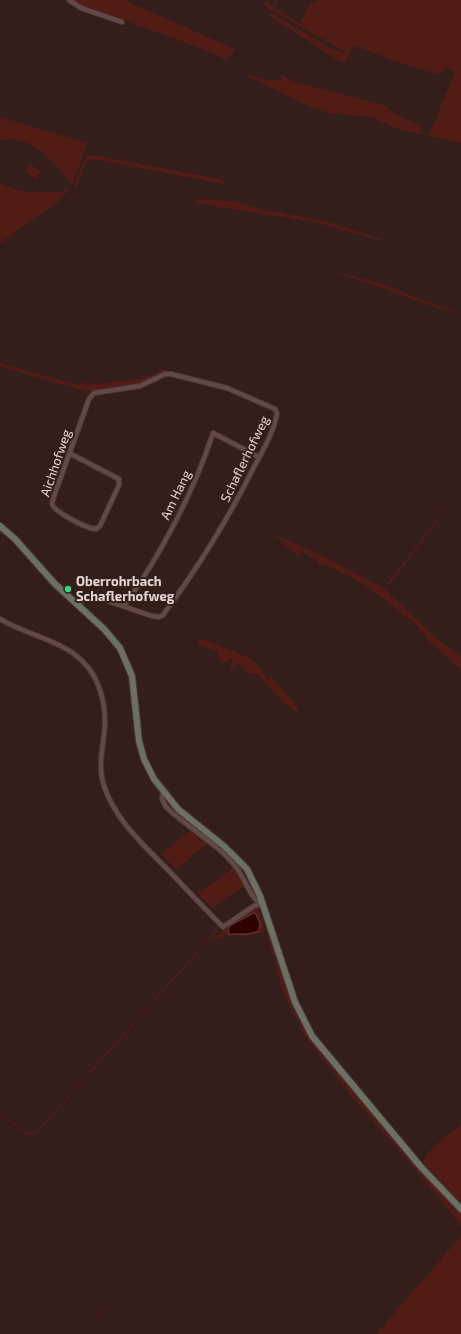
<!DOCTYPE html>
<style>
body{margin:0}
canvas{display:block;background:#331e1a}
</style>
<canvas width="461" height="1334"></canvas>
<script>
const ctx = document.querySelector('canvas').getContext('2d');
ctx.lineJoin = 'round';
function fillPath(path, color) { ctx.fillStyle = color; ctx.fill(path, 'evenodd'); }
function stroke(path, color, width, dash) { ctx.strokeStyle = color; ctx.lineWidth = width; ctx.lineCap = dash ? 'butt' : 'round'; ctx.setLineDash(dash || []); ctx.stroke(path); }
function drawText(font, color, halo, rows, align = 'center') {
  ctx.font = font + ' "Exo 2",sans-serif'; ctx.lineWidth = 4; ctx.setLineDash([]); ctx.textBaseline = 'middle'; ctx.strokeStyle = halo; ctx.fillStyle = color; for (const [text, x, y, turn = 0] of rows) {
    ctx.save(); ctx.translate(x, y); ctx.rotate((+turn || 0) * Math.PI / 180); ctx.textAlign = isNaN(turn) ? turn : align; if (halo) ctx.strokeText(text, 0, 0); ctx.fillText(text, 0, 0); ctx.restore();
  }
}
const green = new Path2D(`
 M71 0H124L235 49 227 60 192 45 83 6Z
 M276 0H278L274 8 300 23 311 2 315 3 317 0H461V143L394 128 371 117 328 113 308 106 247 76 245 73 269 81 275 79 279 81 282 78 278 73 295 82 384 105 393 113 422 126 419 131 429 135 455 72 445 67 440 75 400 63 355 46 345 62 342 63 268 15 271 13 332 49 347 53 263 5 267 1 273 6Z
 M0 117 88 143 72 184C54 163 32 134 0 140Z
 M87 154 220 179 224 181V184L93 159 86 162 77 186H74Z
 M30 164 41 171 36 179 25 172Z
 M0 183C19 194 43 193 65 191L66 188 69 190 57 203 0 243Z
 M195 199 234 201 263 210 325 221 379 238 382 239V241L314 222 194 203Z
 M329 269 381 284 461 314C430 307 402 295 373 285 358 280 344 276 329 269Z
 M0 363 78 385 82 382 88 385 132 380 147 377 163 369 211 382 166 372 143 383 88 392 5 368 0 366Z
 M448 506 447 509 389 585 387 584Z
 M274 534 312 551 384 588 437 639 461 656V670L429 641 412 620 411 621C379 594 357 575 317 563L318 561 301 551 299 556 284 545 285 543 274 535 272 536Z
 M203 639 247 657 259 666 268 680 271 677C281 688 295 700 299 714L287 706 258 675 248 673 236 662 237 667 231 670 230 666 234 661 232 659 224 663 221 662 216 651 197 644 199 640Z
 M190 831 207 844 176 869 161 854Z
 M233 868 245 885 212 908 198 893Z
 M256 908C261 912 262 923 264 930L263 932C245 940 229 931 212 941L226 927ZM252 915 253 933 229 934 233 924Z
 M260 908 291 998 308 1034 362 1101 450 1202 455 1198 424 1163C424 1150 451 1133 461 1125V1227L447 1207 350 1094 304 1035 282 989Z
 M217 924V931L37 1133 28 1135 0 1115V1114L28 1133 37 1131 215 931Z
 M0 1231 102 1304 103 1312 85 1334 102 1311V1304Z
 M461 1236V1334H376Z`);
const water = new Path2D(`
 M254 913H255L260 923 259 931 248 934H229L228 930 230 926Z`);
const street = new Path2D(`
 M69 0 81 8 122 22
 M69 453 119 479V485L100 526 96 529C88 529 54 512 52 504L53 499 89 399 94 393 140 386 165 374H171L227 388 275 409 277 413C274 432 262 452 253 469 227 521 197 569 163 615L159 617 152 616 93 596H87L78 605
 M124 606C160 556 194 492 213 433L259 457
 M0 619C37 641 82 641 99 687 103 698 105 711 105 723 104 745 97 765 104 786 116 822 147 848 172 874 189 892 206 910 223 927L254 906 263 904
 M163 792 162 799 166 807C188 828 217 843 236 867 245 878 250 899 262 904`);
const secondary = new Path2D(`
 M0 526 15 539 55 584 104 629 120 648 132 676 139 741 144 759 154 779 178 809 224 846 247 869 260 896 295 1002 312 1036 421 1167 461 1209`);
const markers = [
 [68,589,4,"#30d883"]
];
const streetNames = [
 ["Schaflerhofweg",245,459,-64],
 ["Aichhofweg",56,463,-71],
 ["Am Hang",176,495,-64]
];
const poiNames = [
 ["Oberrohrbach",76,582],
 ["Schaflerhofweg",76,597]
];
fillPath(green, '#501c15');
fillPath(water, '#2f0000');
stroke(water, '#66403f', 1);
stroke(street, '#4b3936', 6);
stroke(secondary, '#4b3936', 8);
stroke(street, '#624945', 4);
stroke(secondary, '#6c7060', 6);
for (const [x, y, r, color] of markers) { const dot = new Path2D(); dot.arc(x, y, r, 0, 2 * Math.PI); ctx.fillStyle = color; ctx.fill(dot); stroke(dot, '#331e1a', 1.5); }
drawText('13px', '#e5d6d3', '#331e1a', streetNames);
drawText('bold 13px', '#e5d6d3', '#331e1a', poiNames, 'left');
</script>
